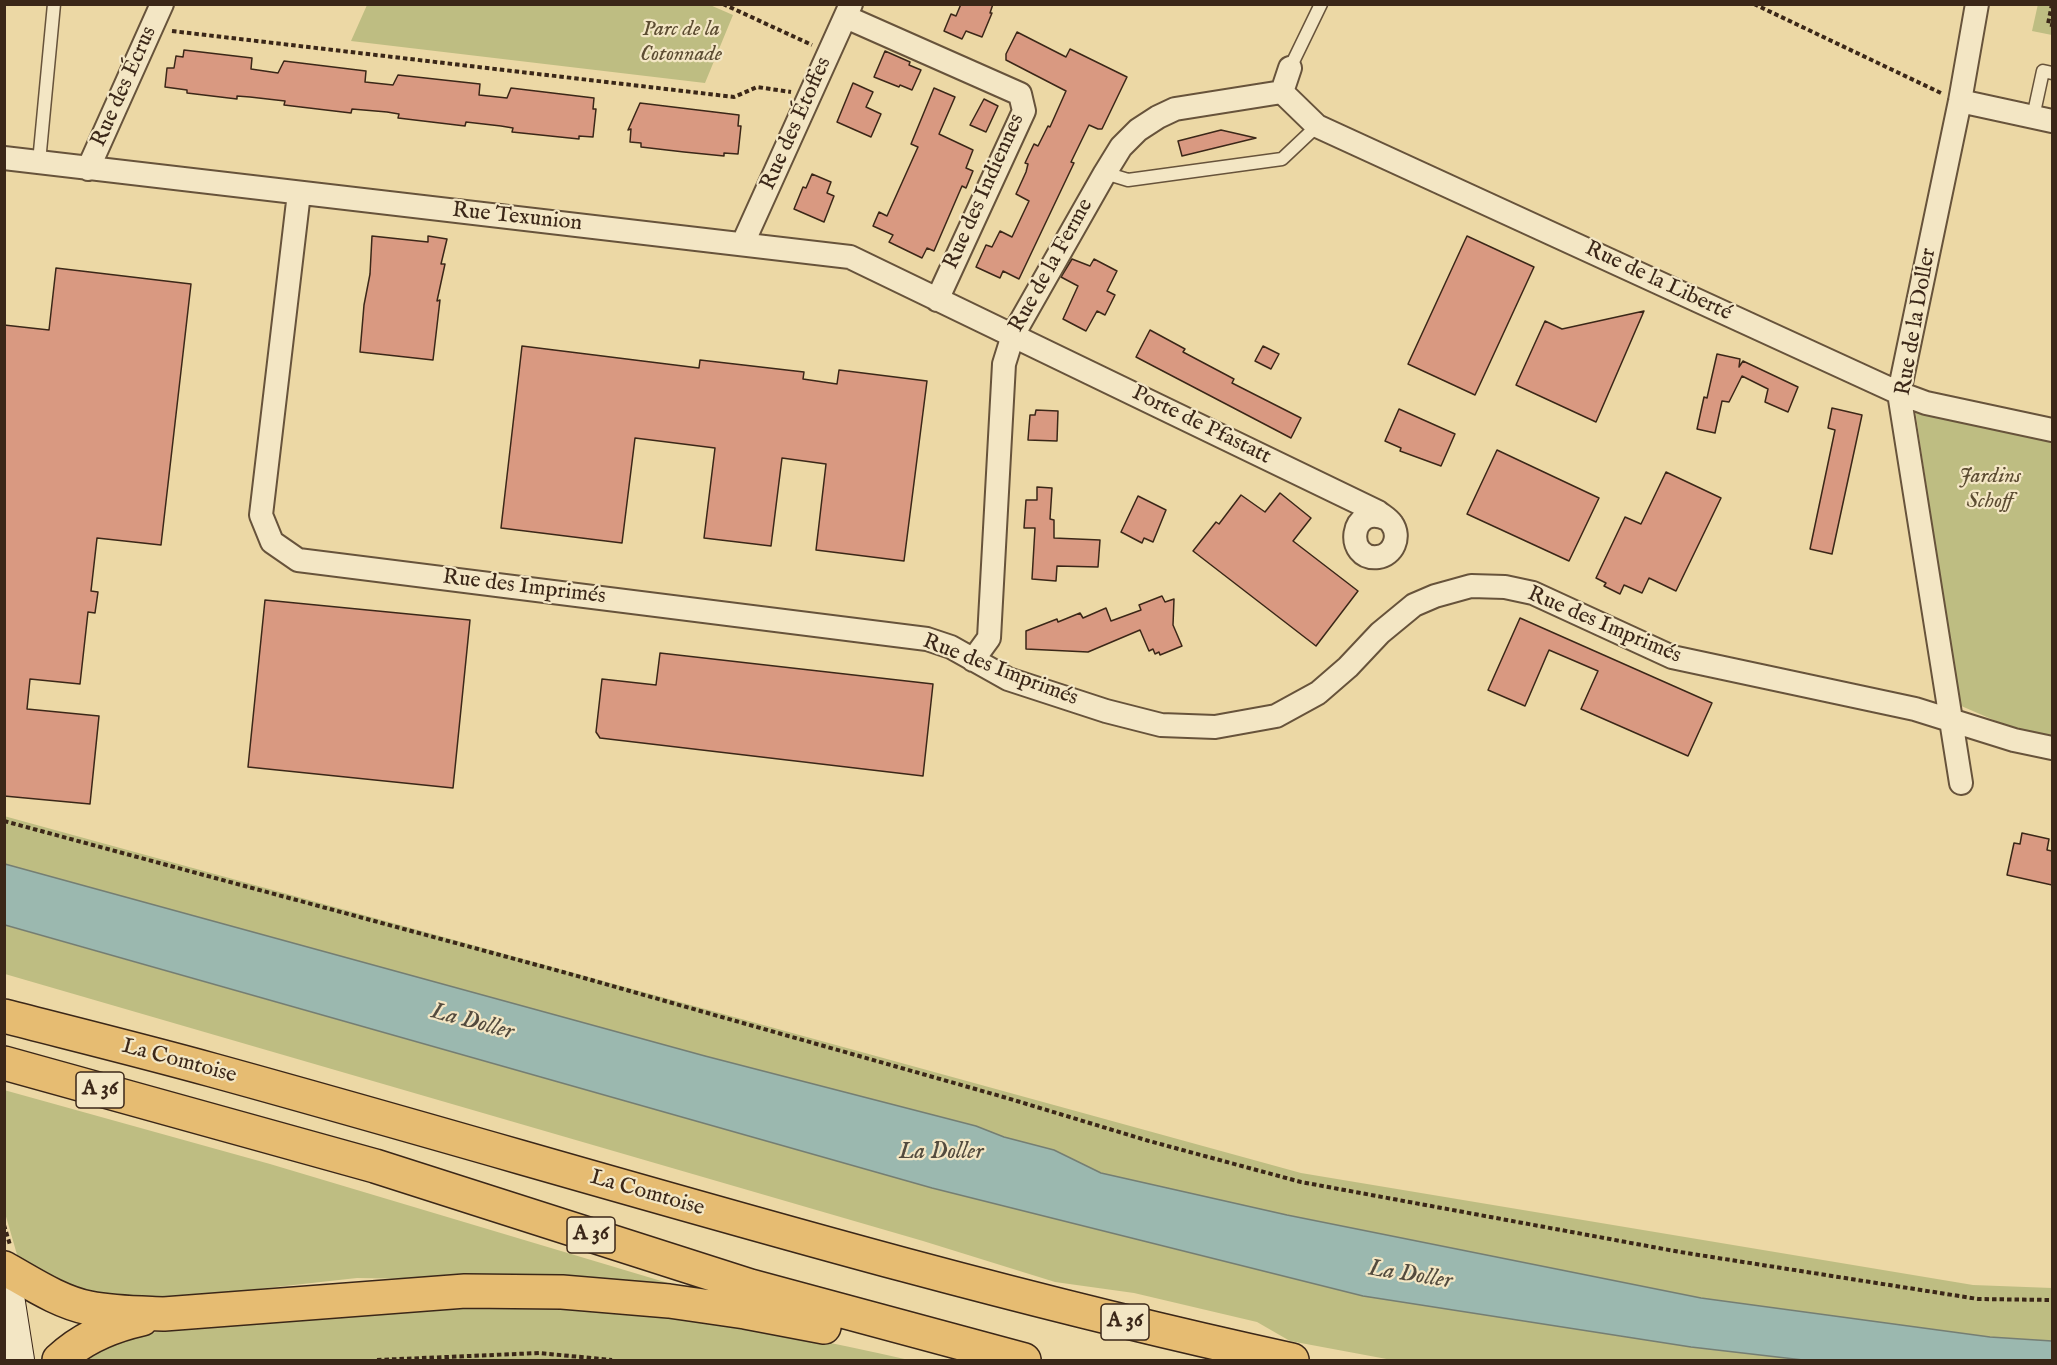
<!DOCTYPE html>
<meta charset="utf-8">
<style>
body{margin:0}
#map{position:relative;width:2057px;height:1365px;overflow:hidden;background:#ecd8a5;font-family:"IM FELL English",serif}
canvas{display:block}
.frame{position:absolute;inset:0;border:6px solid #3b2718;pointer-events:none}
</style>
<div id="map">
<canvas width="2057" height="1365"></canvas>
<div class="frame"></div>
</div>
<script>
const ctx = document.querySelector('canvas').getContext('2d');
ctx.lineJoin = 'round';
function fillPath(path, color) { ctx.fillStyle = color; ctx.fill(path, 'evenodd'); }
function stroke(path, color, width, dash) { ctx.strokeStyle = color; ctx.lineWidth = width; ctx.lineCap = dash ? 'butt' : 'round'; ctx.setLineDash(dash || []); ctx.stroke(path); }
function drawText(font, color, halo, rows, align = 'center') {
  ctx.font = font + ' "IM FELL English",serif'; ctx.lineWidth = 4.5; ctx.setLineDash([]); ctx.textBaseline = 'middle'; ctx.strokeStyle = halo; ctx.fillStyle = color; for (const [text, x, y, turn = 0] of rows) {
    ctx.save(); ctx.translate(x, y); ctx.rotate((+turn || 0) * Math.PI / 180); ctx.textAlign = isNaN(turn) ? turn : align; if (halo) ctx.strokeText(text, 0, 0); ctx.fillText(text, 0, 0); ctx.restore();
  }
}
const green = new Path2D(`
 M2038 4 2052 5V35L2032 31Z
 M710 5 733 15 705 83 351 41 367 5Z
 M1915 409 2052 438V738L2019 731 1959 705Z
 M4 816 1301 1173 1973 1285 2052 1288V1341L1990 1337 1701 1298 1287 1215 1101 1173 1054 1150 1004 1137 976 1126 705 1056 5 864Z
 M4 925 932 1188 1363 1296 1691 1347 1803 1360H1392L1290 1341 1257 1322 1134 1293 1055 1282 923 1241 5 974Z
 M4 1090 270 1164 668 1283 357 1278 149 1301 83 1294 20 1265 5 1213Z
 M492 1305C550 1307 608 1308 666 1315 747 1325 829 1342 909 1360H82L126 1335 414 1307Z`);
const water = new Path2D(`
 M5 864 705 1056 976 1126 1004 1137 1054 1150 1101 1173 1287 1215 1701 1298 1990 1337 2052 1341V1360H1803L1691 1347 1363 1296 932 1188 5 925Z`);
const building = new Path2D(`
 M961 4H993L990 13H992L982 37 966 31 962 39 944 31 951 14 956 16Z
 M1017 32 1066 57 1070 49 1127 77 1102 129H1098L1089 125 1071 162 1074 163 1019 279 1003 271 1000 278 976 267 986 245 992 247 1000 231 1012 237 1029 201 1016 194 1026 172 1028 164 1025 163 1034 144 1038 146 1048 126 1050 127 1066 91 1006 60V54Z
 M184 50 252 58 251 69 278 73 284 61 366 71 365 82 393 85 398 75 480 84 479 95 507 98 511 88 594 98 593 109H596L593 137 579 136V139L512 132 513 128 501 126 466 122 465 126 398 118 399 114 387 112 352 109 351 113 284 105 285 101 250 97 237 96V99L187 93V90L165 87 167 68H174L176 56 183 57Z
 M885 51 910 62 909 65 921 70 912 90 900 85 899 87 874 77Z
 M853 83 873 92 866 107 881 114 871 137 837 122Z
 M934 88 955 97 939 134 973 150 966 168 973 171 966 188 962 186 934 251 927 248 922 258 889 242 893 235 873 226 879 212 887 216 918 147 911 144Z
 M984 99 998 106 986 132 970 125Z
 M640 103 739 115 738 126H741L738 154 724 153V156L684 152 641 147V143L630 142 631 129 628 130Z
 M1221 130 1256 138 1182 156 1178 141Z
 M812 174 831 182 827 193 834 196 824 222 794 209 803 187 806 188Z
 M372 236 428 242V236L447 239 441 264H445L437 301 440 300 433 360 360 352 364 305 370 274Z
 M1467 236 1534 267 1475 395 1408 364Z
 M1072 259 1090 266 1094 259 1117 271 1107 291 1115 295 1105 315 1097 311 1086 331 1063 319 1078 286 1061 277Z
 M56 268 191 284 161 545 97 538 91 591 98 592 95 613 88 612 80 684 30 679 27 709 99 716 90 804 4 796V325L49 330Z
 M1644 311 1596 422 1516 385 1545 321 1562 329Z
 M1150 330 1185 349 1183 352 1234 379 1232 383 1301 418 1291 438 1136 357Z
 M522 346 699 368 700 360 804 372 803 379 837 384 839 370 927 381 904 561 816 550 826 464 782 458 771 546 704 538 715 448 635 438 622 543 501 528Z
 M1263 346 1279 354 1271 369 1255 361Z
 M1717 354 1740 359 1739 367 1743 361 1798 387 1788 412 1765 402 1768 389 1742 376 1729 402 1722 401 1715 433 1697 429 1704 397 1707 398Z
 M1832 408 1862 415 1832 554 1810 549 1835 430 1828 428Z
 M1399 409 1455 434 1441 466 1400 451 1401 448 1385 441Z
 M1036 410 1058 411 1057 441 1028 440 1030 415H1035Z
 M1497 450 1599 498 1569 561 1467 514Z
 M1666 472 1721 498 1676 591 1649 578 1642 593 1624 585 1620 594 1604 586 1606 583 1596 578 1625 517 1641 524Z
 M1037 487 1052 488 1050 519 1054 520V538L1100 540 1098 567 1057 566 1056 581 1032 579 1035 528H1024L1026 500H1037Z
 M1280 493 1311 518 1293 541 1358 591 1316 646 1193 551 1216 522 1219 524 1241 495 1265 512Z
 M1138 496 1166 510 1153 542 1144 538 1142 543 1121 532Z
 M1162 596 1165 602 1174 599 1173 625 1182 646 1160 655 1159 652 1155 654 1153 649 1149 651 1140 630 1088 652 1026 649V631L1057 619 1058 622 1080 613 1083 618 1106 608 1111 621 1141 610 1139 605Z
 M265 600 470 620 453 788 248 767Z
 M1520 618 1712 703 1688 756 1581 709 1598 671 1549 650 1525 706 1488 690Z
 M660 653 933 684 923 776 600 738 596 732 602 679 656 685Z
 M2022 833 2049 839 2047 850 2052 851V885L2007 875 2014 843 2020 844Z`);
const path = new Path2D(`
 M723 4 812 45
 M1754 4 1943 94
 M2052 4 2048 24 2052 25
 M172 31 734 97 757 87 791 92
 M4 821 563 972 1007 1098 1149 1141 1301 1182 1680 1252 1978 1299 2052 1300
 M4 1225 10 1245
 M377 1360 539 1353 612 1360`);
const lane = new Path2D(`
 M1290 68 1321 4
 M2033 117 2043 71 2052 73
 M39 162 54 4
 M1105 173 1128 180 1282 159 1317 126`);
const street = new Path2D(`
 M846 17 1020 94 1024 111 937 300
 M1282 92 1317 126 1899 393 1926 403 2052 430
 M1960 101 2052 121
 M4 158 850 257 1378 512C1383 516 1389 519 1392 524 1401 537 1393 555 1378 557 1344 561 1349 502 1387 519
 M88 169 162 4
 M299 193 261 515 272 542 298 560 927 639 951 647 1008 679 1106 711 1161 725 1215 727 1276 716 1318 693 1348 667 1380 633 1414 605 1435 596 1471 586 1505 587 1533 593 1672 657 1915 709 2014 740 2052 748
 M743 243 851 4
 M973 660 989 638 1004 364 1013 335 1105 173 1121 147 1138 130 1158 117 1175 109 1282 92 1290 68
 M1961 783 1899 393 1960 101 1977 4`);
const secondary = new Path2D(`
 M4 1271 18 1360`);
const highway = new Path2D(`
 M4 1016C74 1034 143 1051 212 1070 572 1169 928 1281 1292 1360
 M4 1063 375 1166 750 1286 1024 1360
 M4 1268C31 1283 59 1302 89 1308 114 1313 139 1313 164 1314L465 1291 562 1292 669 1301 745 1312 824 1327
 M59 1360C82 1338 111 1326 142 1319`);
const shields = [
 [100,1090,48],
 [591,1235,48],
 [1125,1322,48]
];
const shieldNames = [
 ["A 36",100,1090],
 ["A 36",591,1235],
 ["A 36",1125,1322]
];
const parkNames = [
 ["Parc de la",681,30],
 ["Cotonnade",681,55],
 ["Jardins",1990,477],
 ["Schoff",1990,502]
];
const streetNames = [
 ["Rue des Écrus",125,87,-66],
 ["Rue des Étoffes",797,124,-66],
 ["Rue des Indiennes",985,192,-66],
 ["Rue Texunion",517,218,6],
 ["Rue de la Ferme",1052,266,-61],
 ["Rue de la Liberté",1658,282,25],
 ["Rue de la Doller",1917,322,-80],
 ["Porte de Pfastatt",1201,426,26],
 ["Rue des Imprimés",524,588,7],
 ["Rue des Imprimés",1604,626,23],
 ["Rue des Imprimés",1000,671,21],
 ["La Comtoise",179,1062,15],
 ["La Comtoise",647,1194,16]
];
const waterNames = [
 ["La Doller",472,1023,15],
 ["La Doller",941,1153],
 ["La Doller",1410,1276,9]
];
fillPath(green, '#bebd82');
fillPath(water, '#9bb8af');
stroke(water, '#757e73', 1.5);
fillPath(building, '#d99981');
stroke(building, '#3b2718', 1.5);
stroke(lane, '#67533b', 15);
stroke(street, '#67533b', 26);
stroke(secondary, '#3b2718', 34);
stroke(highway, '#3b2718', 36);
stroke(path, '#3b2718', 4, [4.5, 3]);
stroke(lane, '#f3e6c4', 12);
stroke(street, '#f3e6c4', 22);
stroke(secondary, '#f3e6c4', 32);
stroke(highway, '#e6bc72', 33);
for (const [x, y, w] of shields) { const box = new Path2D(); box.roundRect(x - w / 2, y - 18, w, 36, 4.5); ctx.fillStyle = '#f3e6c4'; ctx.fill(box); stroke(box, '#3b2718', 1.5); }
drawText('bold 21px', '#3b2718', null, shieldNames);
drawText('italic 22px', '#5c4c32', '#f3e6c4', parkNames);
drawText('22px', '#3b2718', '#f3e6c4', streetNames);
drawText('italic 24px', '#534b3e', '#f3e6c4', waterNames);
</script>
